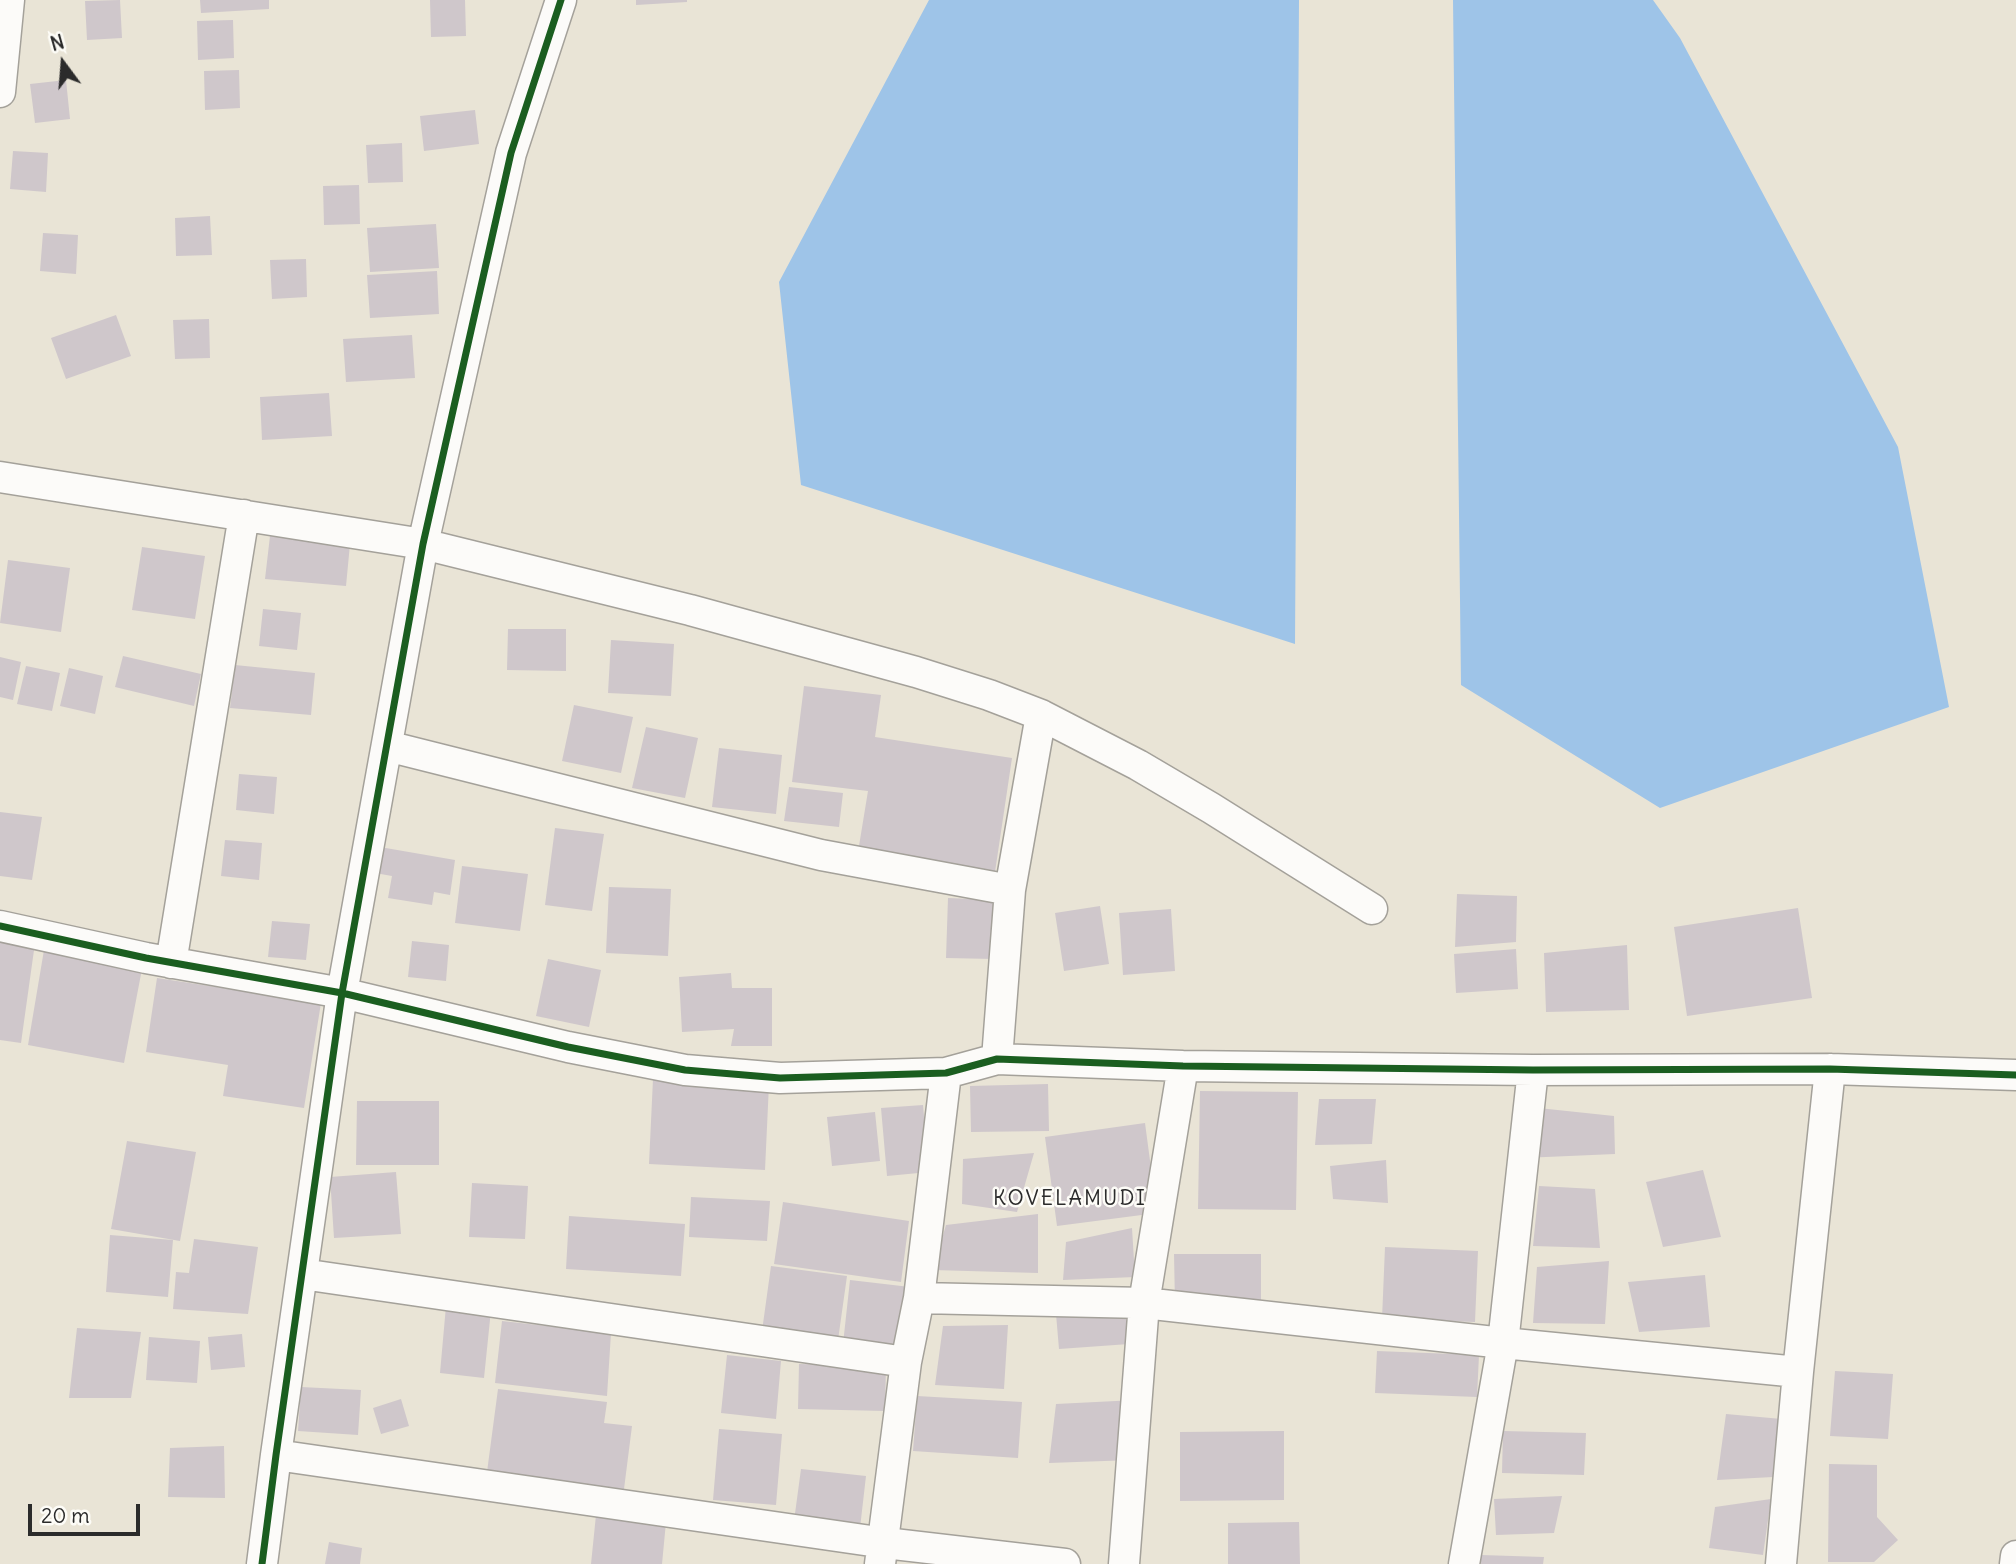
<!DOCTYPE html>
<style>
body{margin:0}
#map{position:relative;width:2016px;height:1564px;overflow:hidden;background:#e9e4d6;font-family:Delius,sans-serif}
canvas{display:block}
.north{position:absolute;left:28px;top:28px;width:70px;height:70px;-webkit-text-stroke:5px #fdfcf7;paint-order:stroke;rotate:344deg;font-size:19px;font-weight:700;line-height:28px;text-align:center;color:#2b2b2b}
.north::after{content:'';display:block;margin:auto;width:24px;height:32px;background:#2b2b2b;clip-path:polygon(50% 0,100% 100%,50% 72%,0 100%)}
.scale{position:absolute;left:28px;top:1504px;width:112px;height:32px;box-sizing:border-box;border:4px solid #2b2b2b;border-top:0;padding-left:9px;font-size:21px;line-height:24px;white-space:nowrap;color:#2b2b2b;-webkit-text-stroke:5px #fdfcf7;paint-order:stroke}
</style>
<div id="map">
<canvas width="2016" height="1564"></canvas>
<div class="north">N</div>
<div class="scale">20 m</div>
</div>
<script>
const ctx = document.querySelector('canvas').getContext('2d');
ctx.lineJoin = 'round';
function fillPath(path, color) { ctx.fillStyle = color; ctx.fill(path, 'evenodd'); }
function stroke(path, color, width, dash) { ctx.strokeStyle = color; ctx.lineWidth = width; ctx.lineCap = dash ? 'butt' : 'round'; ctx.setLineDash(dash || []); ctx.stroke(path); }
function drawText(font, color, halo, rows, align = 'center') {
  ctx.font = font + ' Delius,sans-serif'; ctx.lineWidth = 5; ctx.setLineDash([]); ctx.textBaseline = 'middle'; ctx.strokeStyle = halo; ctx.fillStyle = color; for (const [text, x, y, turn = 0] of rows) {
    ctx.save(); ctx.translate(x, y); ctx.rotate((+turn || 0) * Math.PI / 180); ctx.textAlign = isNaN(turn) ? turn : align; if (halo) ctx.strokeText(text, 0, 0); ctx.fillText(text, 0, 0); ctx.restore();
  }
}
const water = new Path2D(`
 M929 0H1299L1295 644 801 485 779 282Z
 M1453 0H1653L1680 38 1898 447 1949 707 1660 808 1461 685Z`);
const building = new Path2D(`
 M120 0 122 38 87 40 85 1Z
 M200 0H269V9L201 13Z
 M430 0H465L466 36 431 37Z
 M636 0H687V2L636 5Z
 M233 20 234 58 198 60 197 21Z
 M239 70 240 108 205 110 204 71Z
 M66 80 70 119 35 123 30 84Z
 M475 110 479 144 424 151 420 116Z
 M402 143 403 182 368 183 366 145Z
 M13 151 48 153 46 192 10 189Z
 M359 185 360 224 324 225 323 186Z
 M210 216 212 255 176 256 175 218Z
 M436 224 439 268 370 272 367 228Z
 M43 233 78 235 76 274 40 271Z
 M306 259 307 297 272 299 270 260Z
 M437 271 439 314 370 318 367 275Z
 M116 315 131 356 66 379 51 338Z
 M209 319 210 358 175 359 173 320Z
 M412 335 415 378 346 382 343 339Z
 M329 393 332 436 262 440 260 397Z
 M270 536 350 544 346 586 265 579Z
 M142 547 205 556 195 619 132 610Z
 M8 560 70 568 61 632 0 623Z
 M263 609 301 613 297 650 259 646Z
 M508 629H566V671L507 670Z
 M611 640 674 644 671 696 608 693Z
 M123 656 201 674 194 706 115 687Z
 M0 657 21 662 13 700 0 697Z
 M235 665 315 673 311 715 230 708Z
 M26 666 60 673 52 711 17 704Z
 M69 668 103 676 95 714 60 706Z
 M804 686 881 695 875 737 1012 758 995 872 858 852 868 791 792 782Z
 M574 705 633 717 621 773 562 761Z
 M646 727 698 738 685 798 632 788Z
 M719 748 782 755 776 814 712 807Z
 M239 774 277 777 274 814 236 810Z
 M789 787 843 793 839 827 784 821Z
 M0 812 42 817 32 880 0 876Z
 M555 828 604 834 592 911 545 905Z
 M225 840 262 843 259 880 221 876Z
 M380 847 455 860 450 895 434 892 432 905 388 898 392 876 375 873Z
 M462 866 528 874 520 931 455 923Z
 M609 887 671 889 668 956 606 953Z
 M1457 894 1517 896 1516 942 1455 947Z
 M948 898 997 900 994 959 946 958Z
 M1100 906 1109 964 1064 971 1055 913Z
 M1798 908 1812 998 1687 1016 1674 927Z
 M1171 909 1175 971 1123 975 1119 913Z
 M272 921 310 924 306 960 268 957Z
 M0 938 35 943 21 1043 0 1040Z
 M412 941 449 945 446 981 408 977Z
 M1627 945 1629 1010 1546 1012 1544 953Z
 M1516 949 1518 989 1456 993 1454 954Z
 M44 950 142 969 124 1063 28 1045Z
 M548 959 601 970 589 1027 536 1016Z
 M731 973 732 988H772V1046H731L734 1029 682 1032 679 977Z
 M157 978 321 1003 304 1108 223 1096 228 1065 146 1052Z
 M653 1079 769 1084 765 1170 649 1164Z
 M1048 1084 1049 1131 971 1132 970 1086Z
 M1200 1091 1298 1092 1296 1210 1198 1209Z
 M1319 1099H1376L1372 1144 1315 1145Z
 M357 1101H439V1165H356Z
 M923 1105 929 1172 887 1176 881 1108Z
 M1529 1107 1614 1116 1615 1154 1523 1158Z
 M875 1112 880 1161 832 1166 827 1117Z
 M1145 1123 1157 1213 1057 1226 1045 1137Z
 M127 1141 196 1152 180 1241 111 1229Z
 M1034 1153 1017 1212 962 1204 963 1159Z
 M1386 1160 1388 1203 1333 1199 1330 1166Z
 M1703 1170 1721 1237 1663 1247 1646 1182Z
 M396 1172 401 1234 334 1238 330 1177Z
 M472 1183 528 1186 525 1239 469 1237Z
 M1539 1186 1595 1189 1600 1248 1533 1246Z
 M691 1197 770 1201 767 1241 689 1237Z
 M783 1202 909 1221 901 1282 774 1264Z
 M1038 1214V1273L933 1270 946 1225Z
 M569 1216 685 1224 681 1276 566 1269Z
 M1132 1228 1135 1277 1063 1280 1066 1242Z
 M110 1235 173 1240 168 1297 106 1292Z
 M194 1239 258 1247 248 1314 173 1309 176 1272 189 1273Z
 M1385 1247 1478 1251 1475 1322 1382 1319Z
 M1174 1254H1261V1303L1175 1304Z
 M1609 1261 1605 1324 1533 1323 1537 1267Z
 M771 1266 847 1276 838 1340 762 1331Z
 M1705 1275 1710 1327 1639 1332 1628 1282Z
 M850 1280 910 1287 902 1351 843 1344Z
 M446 1306 491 1310 484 1378 440 1373Z
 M1056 1314 1126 1315 1129 1344 1059 1349Z
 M502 1321 611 1333 607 1396 495 1383Z
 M1008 1325 1004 1389 935 1385 943 1326Z
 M77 1328 141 1332 131 1398H69Z
 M242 1334 245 1367 211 1370 208 1337Z
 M149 1337 200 1341 197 1383 146 1380Z
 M1377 1351 1479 1355 1477 1397 1375 1393Z
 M727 1355 781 1361 776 1419 721 1413Z
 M799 1364 886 1366 885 1411 798 1409Z
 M1835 1371 1893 1374 1888 1439 1830 1436Z
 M301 1387 361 1390 358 1435 298 1431Z
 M498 1389 607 1402 604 1423 632 1426 624 1489 487 1472Z
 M917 1396 1022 1402 1018 1458 913 1451Z
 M401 1399 409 1426 381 1434 373 1408Z
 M1136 1400 1132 1460 1049 1463 1056 1404Z
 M1726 1414 1793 1420 1773 1477 1717 1480Z
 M719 1429 782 1434 776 1505 713 1500Z
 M1284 1431V1500L1180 1501V1432Z
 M1503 1431 1586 1433 1584 1475 1502 1473Z
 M224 1446 225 1498 168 1497 170 1448Z
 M1829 1464 1877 1465V1517L1898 1540 1874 1562H1828Z
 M801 1469 866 1476 860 1528 794 1521Z
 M1562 1496 1554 1533 1496 1535 1494 1499Z
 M1771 1499 1763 1555 1709 1548 1715 1507Z
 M596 1515 666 1522 662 1564H591Z
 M1299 1522 1300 1564H1228V1523Z
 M329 1542 362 1548 360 1564H325Z
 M1481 1555 1544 1557 1543 1564H1481Z`);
const minor = new Path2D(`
 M0 92 9 0
 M0 477 423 544 690 610 916 672 989 695 1041 715 1138 765 1211 808 1372 909
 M387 746 821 855 1010 890
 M0 926 146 958 342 993 568 1047 685 1070 780 1078 946 1073 997 1059 1183 1066 1533 1070 1830 1069 2016 1075
 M171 963 244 515
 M997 1059 1010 890 1041 715
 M302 1274 906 1362
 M919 1298 1144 1303 1503 1343 1798 1372
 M276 1455 885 1543 1065 1564
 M262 1564 276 1455 342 993 423 544 511 153 561 0
 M880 1564 906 1362 919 1298 946 1073
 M1124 1564 1144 1303 1183 1066
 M1464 1564 1503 1343 1533 1070
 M1781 1564 1798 1372 1830 1069
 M2015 1564 2016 1556`);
const cycleway = new Path2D(`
 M0 926 146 958 342 993 568 1047 685 1070 780 1078 946 1073 997 1059 1183 1066 1533 1070 1830 1069 2016 1075
 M262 1564 276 1455 342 993 423 544 511 153 561 0`);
const quarterNames = [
 ["KOVELAMUDI",1070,1199]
];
fillPath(water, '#9ec4e8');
fillPath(building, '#cfc7cb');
stroke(minor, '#a4a19a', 33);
stroke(minor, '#fcfbf9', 30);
stroke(cycleway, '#1b5e20', 7);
ctx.letterSpacing = '2px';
drawText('21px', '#2b2b2b', '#fdfcf7', quarterNames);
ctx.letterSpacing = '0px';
</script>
